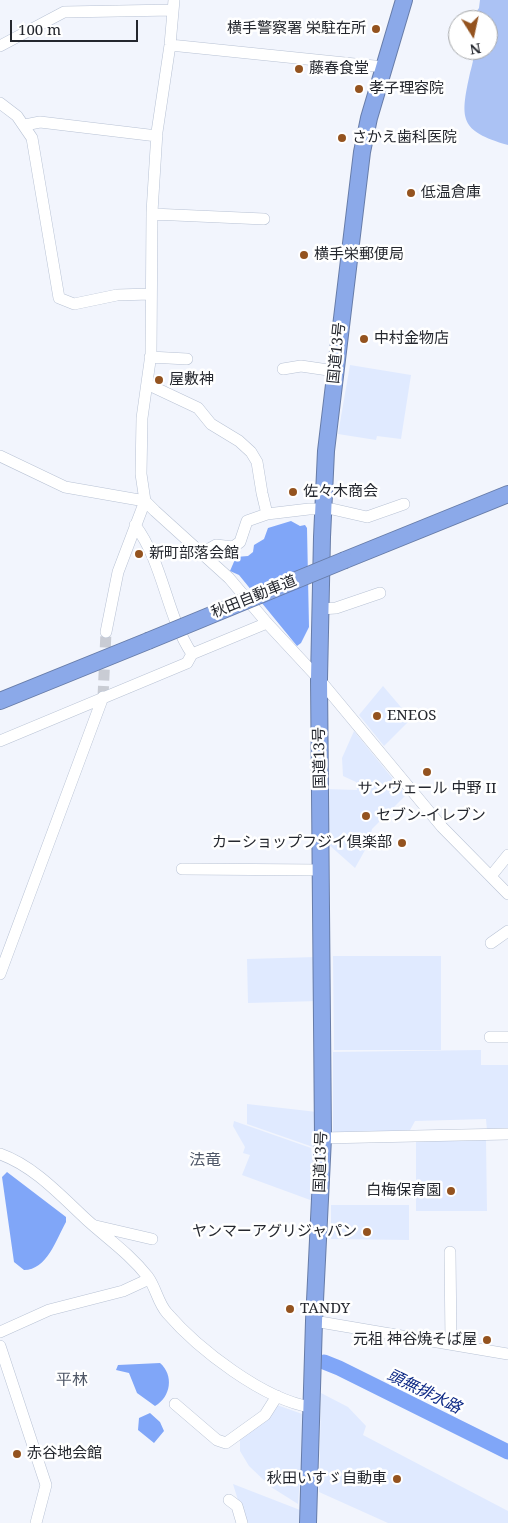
<!DOCTYPE html>
<meta charset="utf-8">
<style>
body{margin:0}
#map{position:relative;width:508px;height:1523px;overflow:hidden;background:#f2f5fd;font-family:"Noto Serif",serif}
canvas{display:block}
.north{position:absolute;left:448px;top:10px;width:50px;height:50px;box-sizing:border-box;background:#fff;border:1px solid #a7a9ab;border-radius:50%;rotate:170deg;font-size:14px;font-weight:700;line-height:20px;text-align:center;color:#24272e}
.north::after{content:'';display:block;margin:auto;width:18px;height:22px;background:#94531f;clip-path:polygon(50% 0,100% 100%,50% 72%,0 100%)}
.scale{position:absolute;left:10px;top:20px;width:128px;height:22px;box-sizing:border-box;border:2px solid #24272e;border-top:0;padding-left:6px;font-size:15px;line-height:18px;white-space:nowrap;color:#24272e;-webkit-text-stroke:4px #fff;paint-order:stroke}
</style>
<div id="map">
<canvas width="508" height="1523"></canvas>
<div class="north">N</div>
<div class="scale">100 m</div>
</div>
<script>
const ctx = document.querySelector('canvas').getContext('2d');
ctx.lineJoin = 'round';
function fillPath(path, color) { ctx.fillStyle = color; ctx.fill(path, 'evenodd'); }
function stroke(path, color, width, dash) { ctx.strokeStyle = color; ctx.lineWidth = width; ctx.lineCap = dash ? 'butt' : 'round'; ctx.setLineDash(dash || []); ctx.stroke(path); }
function drawText(font, color, halo, rows, align = 'center') {
  ctx.font = font + ' "Noto Serif","Noto Sans JP",serif'; ctx.lineWidth = 5; ctx.setLineDash([]); ctx.textBaseline = 'middle'; ctx.strokeStyle = halo; ctx.fillStyle = color; for (const [text, x, y, turn = 0] of rows) {
    ctx.save(); ctx.translate(x, y); ctx.rotate((+turn || 0) * Math.PI / 180); ctx.textAlign = isNaN(turn) ? turn : align; if (halo) ctx.strokeText(text, 0, 0); ctx.fillText(text, 0, 0); ctx.restore();
  }
}
const built = new Path2D(`
 M350 365 411 375 401 439 377 436 376 440 338 434Z
 M383 686 411 719 384 746 359 715Z
 M354 731 406 795 372 829 369 843 355 868 328 844 325 789 357 790 356 782 343 776 342 758Z
 M333 956H441V1050H334Z
 M316 957 318 1001 248 1003 247 959Z
 M481 1050V1065H508V1130L487 1131 486 1119 415 1121 409 1132H333V1052Z
 M247 1104 317 1112 313 1147 247 1124Z
 M234 1121 311 1148 314 1178 313 1201 242 1175 250 1155 243 1153 245 1147 233 1126Z
 M486 1140 487 1211H416V1141Z
 M331 1205H409V1240L331 1239Z
 M321 1393 348 1407 366 1426 363 1435 508 1511V1523H388L319 1492Z
 M277 1405 305 1415 298 1504 271 1487 249 1466 240 1451V1439Z
 M233 1484 300 1510 299 1523H245Z`);
const green = new Path2D(`
 M480 0H508V145C459 131 460 119 470 73 472 66 474 58 474 50H488V20H471L479 8Z`);
const water = new Path2D(`
 M291 521 300 526 305 525 307 528 309 627 301 643 297 646 239 575 230 571 236 557 248 556 253 552 254 545 264 539 268 528Z
 M7 1172 66 1217V1222C56 1240 47 1270 24 1270L14 1262 2 1177Z
 M160 1363C174 1375 171 1397 155 1406L137 1393 129 1373 116 1370 118 1365Z
 M150 1413 160 1422 164 1431 154 1443 138 1430 139 1418Z`);
const river = new Path2D(`
 M324 1362 339 1368 508 1452`);
const minorTunnel = new Path2D(`
 M103 697 106 632`);
const minor = new Path2D(`
 M170 45 384 67
 M0 46 64 12 173 10
 M0 103 17 116 32 138 59 298 74 304 117 295 150 294
 M25 125 40 122 157 136
 M152 214 264 219
 M150 357 187 359
 M283 369 301 366 335 371
 M147 384 198 408 211 424 239 441 251 452 257 462 262 493 267 514
 M0 456 65 487 145 501 155 511 229 578 267 623 319 679 442 827 508 894
 M135 525C164 564 166 615 192 654
 M202 553 216 545 233 547 240 542 247 521 267 514 309 509H332L367 517 404 504
 M320 609 336 608 380 593
 M106 632 118 572 145 501 141 474 142 418 151 354 152 212 157 132 170 45 174 0
 M0 741 187 663 192 654 267 623
 M182 869 322 870
 M491 876 508 855
 M491 943 508 931
 M0 974 103 697
 M490 1037H508
 M323 1138 508 1134
 M0 1154C34 1166 61 1196 87 1220 108 1239 130 1254 148 1277 156 1288 158 1303 167 1313 198 1349 264 1400 311 1407
 M96 1226 152 1239
 M450 1252 451 1344
 M314 1321 508 1354
 M0 1332 49 1310 123 1291 149 1279
 M0 1346 46 1485 36 1523
 M175 1404 217 1440 226 1443 265 1415 277 1396
 M229 1500 237 1506 242 1523`);
const highway = new Path2D(`
 M345 560 508 494
 M0 701 148 641
 M308 1523 314 1321 323 1138 319 679 322 537 326 451 362 152 369 118 404 0`);
const highwayBridge = new Path2D(`
 M148 641 345 560`);
const markers = [
 [376,29,5,"#94531f"],
 [299,69,5,"#94531f"],
 [359,89,5,"#94531f"],
 [342,138,5,"#94531f"],
 [411,193,5,"#94531f"],
 [304,255,5,"#94531f"],
 [364,339,5,"#94531f"],
 [159,380,5,"#94531f"],
 [293,492,5,"#94531f"],
 [139,554,5,"#94531f"],
 [377,716,5,"#94531f"],
 [427,772,5,"#94531f"],
 [366,816,5,"#94531f"],
 [402,843,5,"#94531f"],
 [451,1191,5,"#94531f"],
 [367,1232,5,"#94531f"],
 [290,1309,5,"#94531f"],
 [487,1340,5,"#94531f"],
 [17,1454,5,"#94531f"],
 [397,1479,5,"#94531f"]
];
const poiNames = [
 ["横手警察署 栄駐在所",366,29,"right"],
 ["藤春食堂",309,69],
 ["孝子理容院",369,89],
 ["さかえ歯科医院",352,138],
 ["低温倉庫",421,193],
 ["横手栄郵便局",314,255],
 ["中村金物店",374,339],
 ["屋敷神",169,380],
 ["佐々木商会",303,492],
 ["新町部落会館",149,554],
 ["ENEOS",387,716],
 ["サンヴェール 中野 II",427,789,"center"],
 ["セブン-イレブン",376,816],
 ["カーショップフジイ倶楽部",392,843,"right"],
 ["白梅保育園",441,1191,"right"],
 ["ヤンマーアグリジャパン",357,1232,"right"],
 ["TANDY",300,1309],
 ["元祖 神谷焼そば屋",477,1340,"right"],
 ["赤谷地会館",27,1454],
 ["秋田いすゞ自動車",387,1479,"right"]
];
const streetNames = [
 ["国道13号",337,353,-84],
 ["秋田自動車道",254,597,-22],
 ["国道13号",320,758,-91],
 ["国道13号",321,1162,-88]
];
const neighbourhoodNames = [
 ["法竜",205,1160],
 ["平林",72,1380]
];
const waterNames = [
 ["頭無排水路",424,1392,26]
];
fillPath(built, '#e0eaff');
fillPath(green, '#abc2f4');
fillPath(water, '#80a6f8');
stroke(river, '#80a6f8', 15);
stroke(minorTunnel, '#c9ccd4', 11, [11, 5.5]);
stroke(minor, '#b8c2d4', 12);
stroke(highway, '#677ca8', 18);
stroke(minor, '#fff', 11);
stroke(highway, '#8ba9e9', 16);
stroke(highwayBridge, '#677ca8', 18, []);
stroke(highwayBridge, '#8ba9e9', 16);
for (const [x, y, r, color] of markers) { const dot = new Path2D(); dot.arc(x, y, r, 0, 2 * Math.PI); ctx.fillStyle = color; ctx.fill(dot); stroke(dot, '#fff', 2); }
drawText('15px', '#24272e', '#fff', poiNames, 'left');
drawText('15px', '#24272e', '#fff', streetNames);
drawText('16px', '#4f5767', '#fff', neighbourhoodNames);
drawText('italic 16px', '#0b2784', '#fff', waterNames);
</script>
